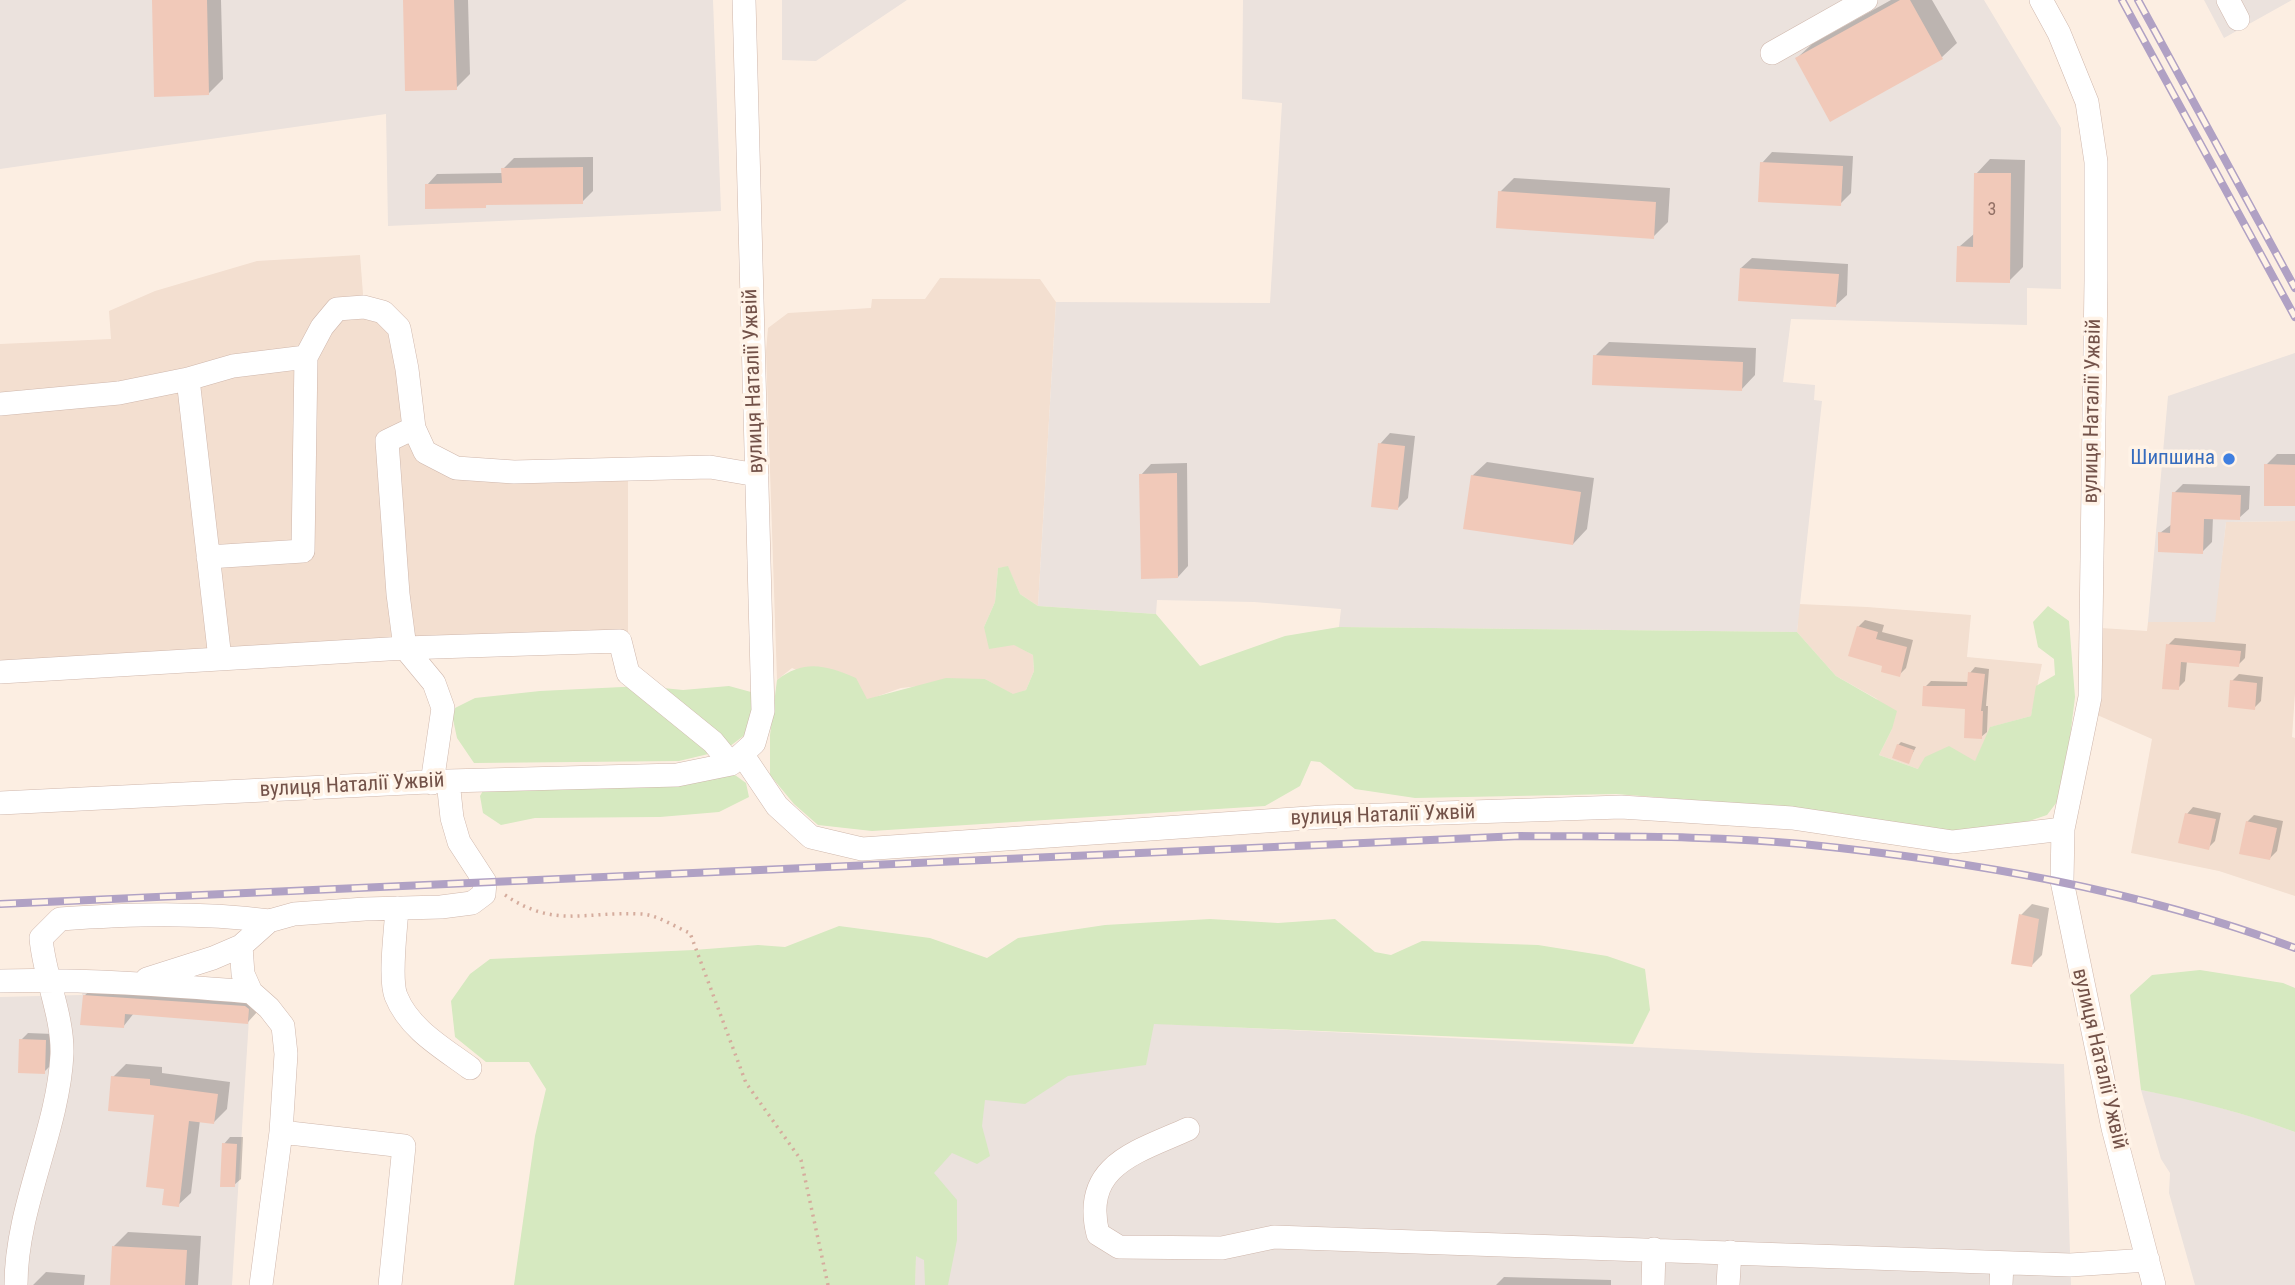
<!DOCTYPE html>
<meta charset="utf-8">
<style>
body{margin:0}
canvas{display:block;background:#fceee2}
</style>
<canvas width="2295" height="1285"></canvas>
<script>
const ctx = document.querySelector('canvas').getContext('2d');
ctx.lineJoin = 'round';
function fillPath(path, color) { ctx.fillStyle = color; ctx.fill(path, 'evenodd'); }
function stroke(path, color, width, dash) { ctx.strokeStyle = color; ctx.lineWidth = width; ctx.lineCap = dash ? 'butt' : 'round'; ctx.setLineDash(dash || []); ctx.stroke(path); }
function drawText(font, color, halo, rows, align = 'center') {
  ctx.font = font + ' "Roboto Condensed",sans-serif'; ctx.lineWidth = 7; ctx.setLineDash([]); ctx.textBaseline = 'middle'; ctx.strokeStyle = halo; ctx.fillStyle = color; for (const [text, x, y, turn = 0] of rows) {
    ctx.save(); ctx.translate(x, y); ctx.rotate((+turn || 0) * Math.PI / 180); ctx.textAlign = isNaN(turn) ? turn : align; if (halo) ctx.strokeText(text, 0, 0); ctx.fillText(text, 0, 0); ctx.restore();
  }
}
const residential = new Path2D(`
 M360 255 364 307 383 312 414 428 456 468 628 469V637L0 672V344L111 339 109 311 155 291 257 261Z
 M940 278 1040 279 1056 302 1038 606 1020 594 1008 567 998 568 995 602 984 627 1033 655 1034 671 1026 690 1013 695 985 679 901 688 867 700 792 668 777 680 766 351 768 328 788 313 871 308 872 299H925Z
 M2295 521V693L2292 737 2295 738V896L2219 871 2131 853 2152 739 2095 714 2101 628 2147 631 2148 622H2214L2226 522Z
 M1799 604 1867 607 1971 615 1967 657 2042 664 2031 716 1991 727 1975 762 1918 769 1879 755 1892 729 1877 699 1836 676 1797 632Z`);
const industrial = new Path2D(`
 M0 0H713L721 211 388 226 386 114 0 169Z
 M782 0H907L816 61 782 60Z
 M1243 0H1984L2061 128V289L2027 288V325L1791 319 1783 382 1815 385 1814 400 1822 401 1797 632 1339 627 1341 609 1254 602 1157 600 1156 614 1038 606 1056 302 1270 303 1282 103 1242 99Z
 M2204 0H2292L2224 38Z
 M2295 353V521L2226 522 2215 622H2148L2168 396Z
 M83 990 250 1003 232 1285H0V997L82 995Z
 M920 1012 1758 1053 2064 1064 2071 1285H915Z
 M2141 1090 2190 1099 2259 1119 2295 1132V1285H2195L2169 1193 2170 1173 2161 1159Z`);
const green = new Path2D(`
 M1008 566 1020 594 1038 606 1156 614 1200 666 1285 636 1339 627 1797 632 1836 676 1897 711 1892 729 1879 755 1918 769 1925 757 1949 746 1975 761 1990 727 2031 716 2036 686 2055 675 2054 659 2038 647 2033 622 2048 606 2069 621 2075 697 2063 794 2047 815 2008 828 1949 832 1743 804 1616 794 1415 798 1355 789 1320 762 1311 761 1300 786 1265 806 872 831 818 825 794 804 770 775V735L777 680C804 659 826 665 856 678L867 699 946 678 985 679 1013 694 1026 690 1034 671 1033 655 1014 645 989 649 984 627 995 602 998 568Z
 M643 686 683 690 729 686 751 692 753 711 746 734 725 750 679 761 474 763 457 738 451 710 475 698 540 691Z
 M735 775 746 783 749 797 719 812 660 817 535 818 501 825 483 813 480 796 484 789 679 783Z
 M1210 919 1278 923 1335 919 1375 952 1391 955 1422 941 1538 945 1607 956 1645 969 1650 1010 1633 1044 1154 1024 1146 1065 1068 1076 1025 1104 985 1100 982 1126 990 1156 977 1164 952 1153 934 1173 957 1200V1240L948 1285H925L924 1260 916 1256 915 1285H514L535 1136 546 1089 529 1062H486L455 1037 451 1001 470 974 490 959 694 950 758 945 785 947 839 926 930 938 987 958 1018 938 1105 925Z
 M2200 970 2283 983 2295 988V1132C2245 1113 2194 1100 2141 1090L2130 995 2152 975Z`);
const shadow = new Path2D(`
 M154 0H221L223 79 208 94Z
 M405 0H468L470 74 456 88Z
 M1891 0H1932L1957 43 1942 57 1831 119 1797 58 1812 44Z
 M1772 152 1853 156 1851 193 1840 204 1762 163Z
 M593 157V191L582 202 489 203 485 206 427 185 437 174 503 173V169L514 158Z
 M1990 159 2025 160 2023 267 2009 281 1959 247 1975 233 1976 174Z
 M1514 178 1670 188 1668 222 1653 237 1500 192Z
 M1752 258 1848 264 1847 295 1836 305 1741 268Z
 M1609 342 1756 348 1755 375 1741 390 1595 356Z
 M1390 433 1415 436 1408 498 1397 509 1380 444Z
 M2277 454H2295V504L2266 465Z
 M1487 462 1594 478 1587 529 1573 544 1472 476Z
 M1187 463 1188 566 1178 577 1141 475 1151 464Z
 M2183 484 2250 486 2249 509 2239 518 2213 517 2212 542 2202 552 2160 533 2172 524 2174 493Z
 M1865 620 1884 625 1882 632 1913 640 1906 668 1899 675 1858 627Z
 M2175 638 2246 644 2245 658 2238 665 2187 661 2185 681 2178 688 2168 645Z
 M1975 667 1989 669 1986 706H1988L1987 732 1981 737 1967 707 1925 687 1931 681 1969 682 1970 673Z
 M2239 674 2263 677 2261 701 2254 708 2232 681Z
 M1901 742 1916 747 1908 762 1898 745Z
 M2193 807 2221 813 2215 841 2208 848 2187 814Z
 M2254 815 2283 821 2277 851 2270 858 2247 822Z
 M2032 904 2049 908 2042 955 2032 965 2021 915Z
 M95 986 256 996 258 1011 248 1022 134 1013 123 1027 84 996Z
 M28 1033 53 1034 51 1065 44 1072 21 1040Z
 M126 1064 162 1067V1073L230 1082 227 1109 214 1122 200 1120 191 1193 178 1205 166 1188 156 1113 113 1077Z
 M230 1137H243L241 1179 234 1185 224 1144Z
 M128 1232 201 1236 198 1285H111L114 1246Z
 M46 1272 85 1275 84 1285H33Z
 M1504 1277 1611 1280V1285H1496Z`);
const building = new Path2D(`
 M152 0H207L209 95 154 97Z
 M403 0H454L457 90 405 91Z
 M1900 0H1910L1943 59 1830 122 1795 58Z
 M1760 162 1843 166 1841 206 1758 202Z
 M583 167V204L486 205V208L425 209V184L502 183 501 168Z
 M1974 173H2011L2010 283 1956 282 1957 246 1973 247Z
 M1498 191 1656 202 1654 239 1496 228Z
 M1740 268 1839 274 1836 307 1738 301Z
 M1593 355 1743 362 1742 391 1592 385Z
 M1378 443 1405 446 1398 510 1371 507Z
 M2264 464 2295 465V506H2264Z
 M1177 473 1178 578 1141 579 1139 474Z
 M1471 475 1581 492 1573 545 1463 529Z
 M2172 492 2241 495 2240 520 2204 519 2203 554 2158 552V532L2170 533Z
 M1857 626 1878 632 1876 639 1907 647 1900 677 1881 672 1882 666 1848 656Z
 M2166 644 2241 651 2239 667 2181 662 2179 690 2162 689Z
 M1968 672 1985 674 1981 711H1983L1982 739 1964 738 1965 709 1922 706 1923 686H1967Z
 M2230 680 2257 683 2255 710 2228 707Z
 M1897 744 1914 750 1909 764 1892 758Z
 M2185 813 2216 819 2209 850 2178 843Z
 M2246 821 2277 828 2270 860 2239 854Z
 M2019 914 2039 919 2032 967 2011 964Z
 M83 995 245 1006 249 1009 248 1024 125 1014 124 1028 80 1025Z
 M19 1039 46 1040 45 1074 18 1073Z
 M111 1076 150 1079V1085L218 1094 214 1124 189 1121 179 1207 162 1205 164 1189 146 1187 154 1115 108 1111Z
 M222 1143 237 1144 235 1187H220Z
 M112 1246 187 1250 185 1285H110Z`);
const path = new Path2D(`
 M505 895C555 929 585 911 640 914 656 914 675 927 690 933L746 1083 801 1160 828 1285`);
const minor = new Path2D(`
 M2041 0 2059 33 2087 102 2096 162V280L2090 697 2063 829 2062 881 2113 1128 2154 1285
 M2228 0 2238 19
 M1772 53 1866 0
 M188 379 220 659
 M0 404 119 393 188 379 233 366 306 357 322 327 337 309 364 307 383 312 399 328 407 369 414 428 425 452 456 468 514 472 710 467 757 475
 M414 428 387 441 398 594 405 648 434 683 443 708 432 783
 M208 557 303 551 306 357
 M0 672 405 648 620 641 628 673 713 742 731 764
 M742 754 777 806 811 837 862 849 1323 817 1621 807 1792 818 1953 842 2063 829
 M0 803 448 781 677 775 731 764 754 743 763 711 744 0
 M397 908C396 929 389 978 396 996 409 1029 443 1048 470 1068
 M147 979 213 958 241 946
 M0 981C84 979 167 985 251 992
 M1188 1129C1137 1152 1081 1165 1098 1234L1119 1247 1222 1248 1274 1237 2070 1265 2148 1260
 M281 1132 404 1146 390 1285
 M16 1285C16 1206 58 1132 62 1054 63 1015 44 976 41 938L60 919C130 914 200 912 269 921
 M261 1285 281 1132 286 1054 283 1026 269 1008 251 992 243 974 241 946 269 921 294 914 365 909 441 907 472 903 484 894 485 882 459 842 452 818 448 781
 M1653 1285 1654 1249
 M1728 1285 1730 1252
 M2001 1285 2002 1263`);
const rail = new Path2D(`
 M2122 0 2295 317
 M2138 0 2295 288
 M0 904 1520 836C1614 837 1709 835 1802 844 1970 861 2136 889 2295 948`);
const markers = [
 [2229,459,7,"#3f7fe0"]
];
const numberNames = [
 ["3",1992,210]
];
const streetNames = [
 ["вулиця Наталії Ужвій",754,381,-92],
 ["вулиця Наталії Ужвій",2093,411,-89],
 ["вулиця Наталії Ужвій",352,786,-3],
 ["вулиця Наталії Ужвій",1383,816,-2],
 ["вулиця Наталії Ужвій",2099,1059,77]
];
const shopNames = [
 ["Шипшина",2215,459]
];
fillPath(residential, '#f3dfd0');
fillPath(industrial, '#ebe2dd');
fillPath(green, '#d6e9c0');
fillPath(shadow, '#0003');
fillPath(building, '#f1c9b9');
stroke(minor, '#cfb7ac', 24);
stroke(path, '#d5ac9d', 3.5, [2, 5]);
stroke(minor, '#fff', 23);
stroke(rail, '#b0a1c4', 8);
stroke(rail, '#fff3e7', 5, [16]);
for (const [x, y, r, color] of markers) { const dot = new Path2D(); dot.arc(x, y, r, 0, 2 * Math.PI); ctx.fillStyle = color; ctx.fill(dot); stroke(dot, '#fff3e7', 2.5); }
drawText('18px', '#927065', null, numberNames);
drawText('21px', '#735249', '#fff3e7', streetNames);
drawText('21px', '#366cbe', '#fff3e7', shopNames, 'right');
</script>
